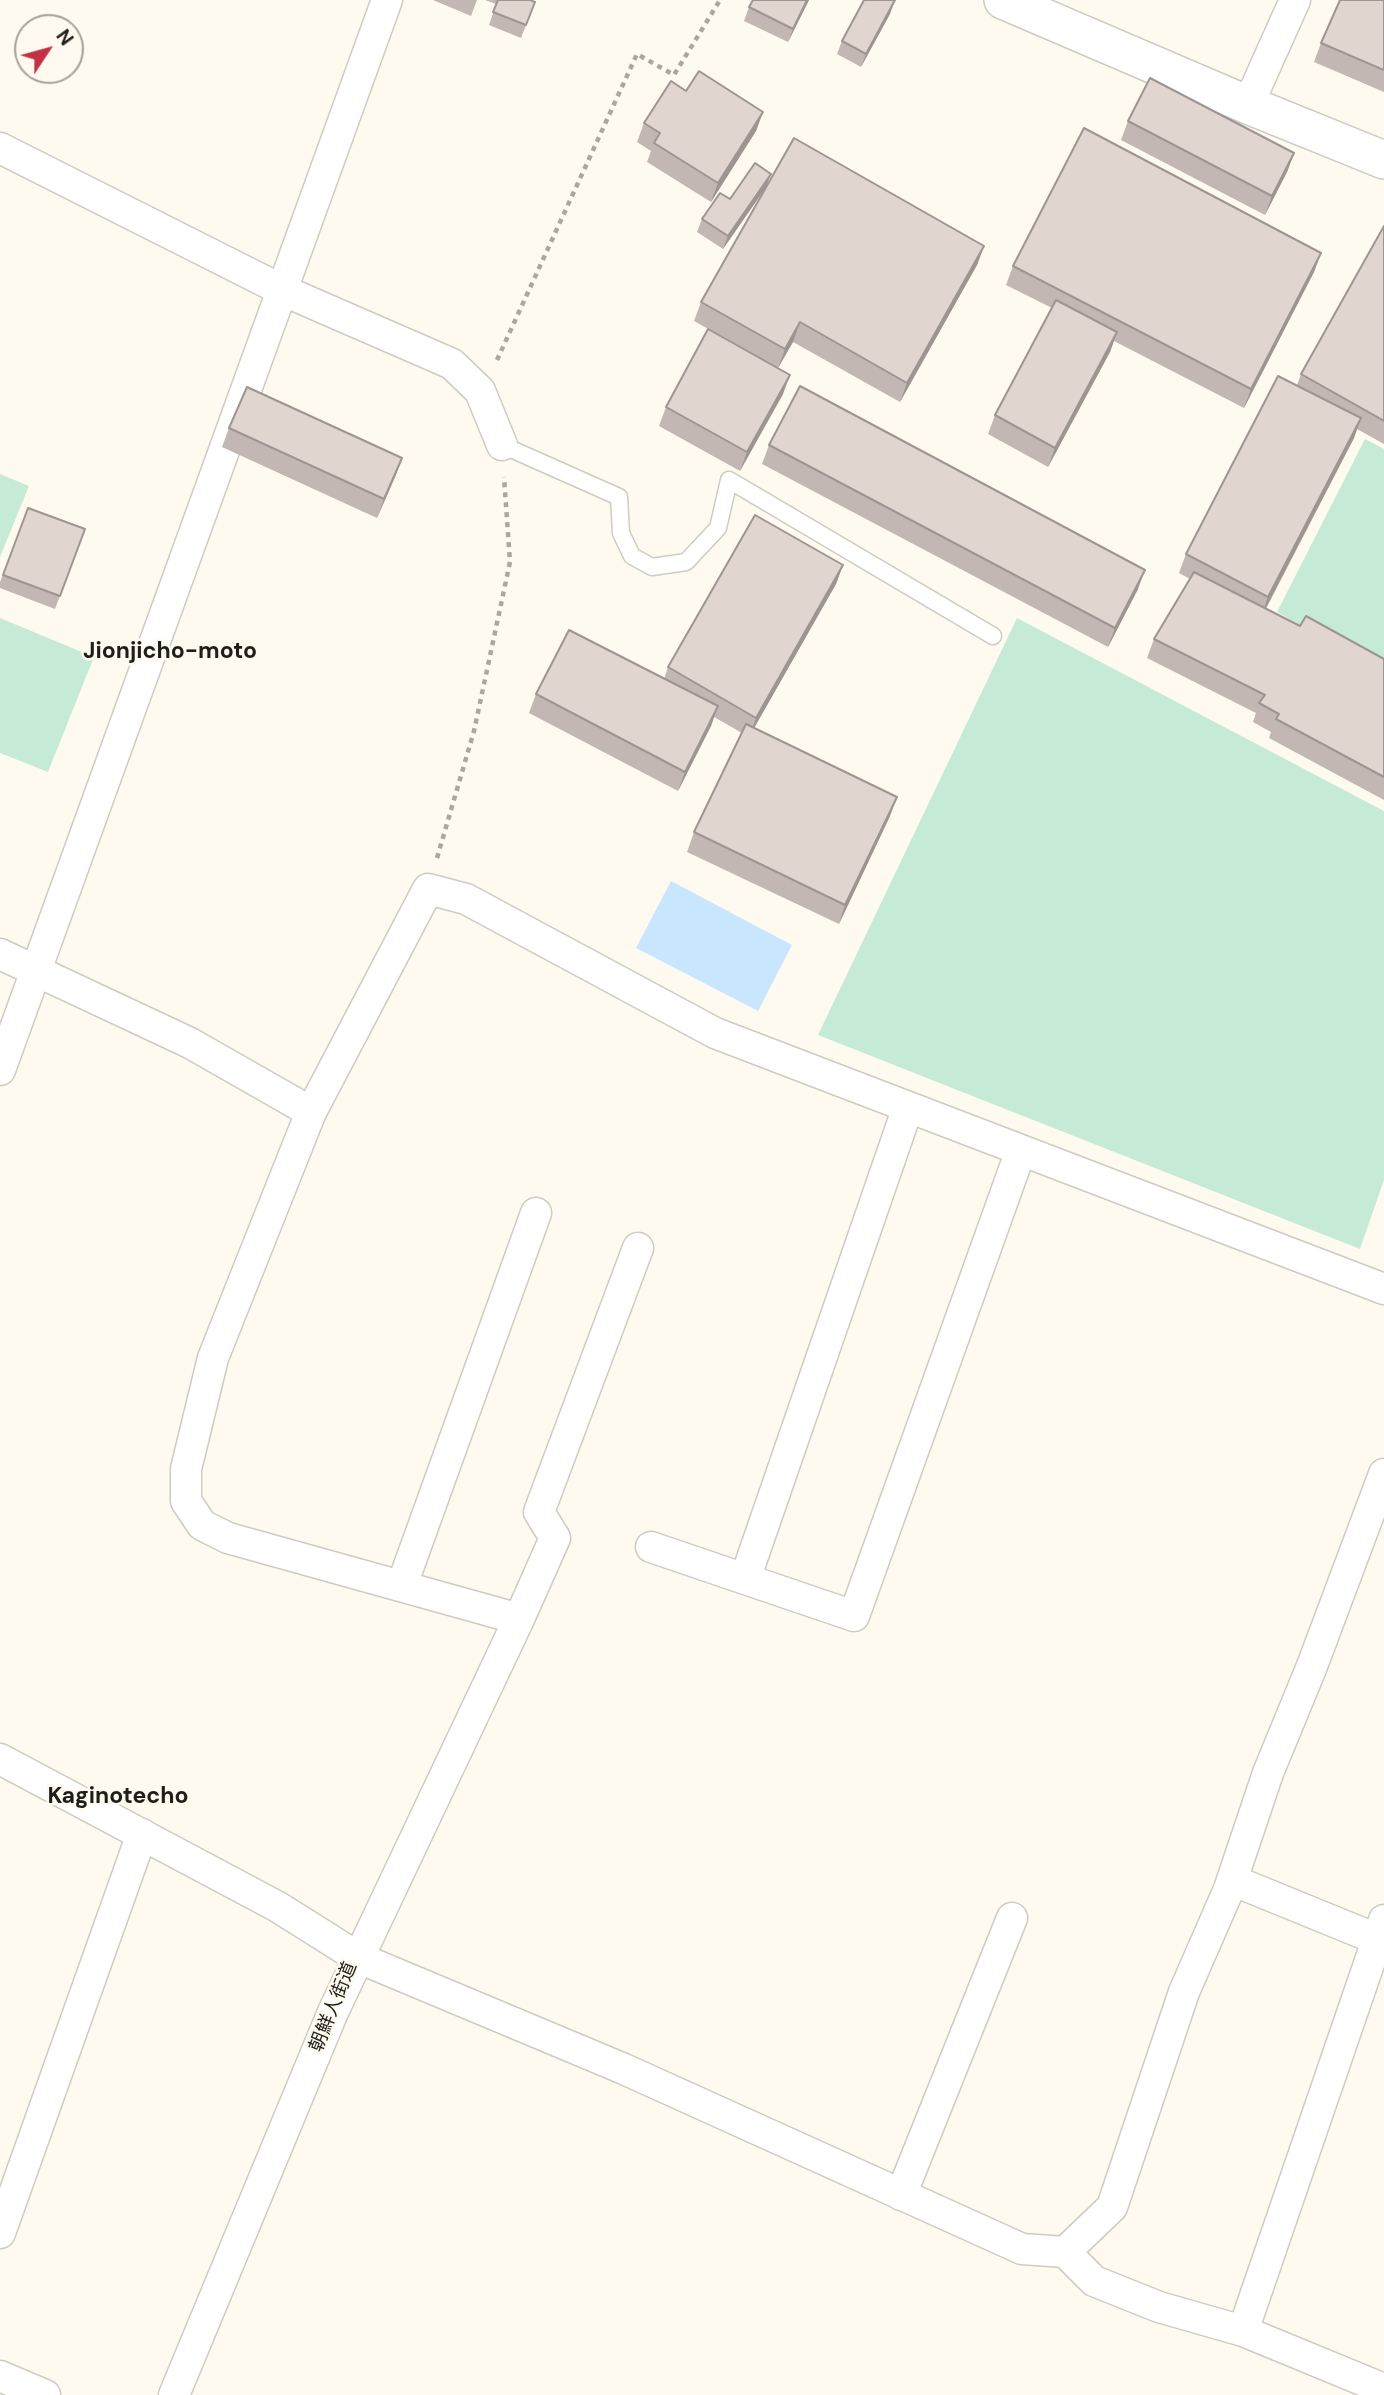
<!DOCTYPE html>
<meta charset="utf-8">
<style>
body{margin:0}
#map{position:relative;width:1384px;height:2395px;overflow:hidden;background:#fffaef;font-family:"DM Sans",sans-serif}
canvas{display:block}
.north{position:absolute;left:14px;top:14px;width:70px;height:70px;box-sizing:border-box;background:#fffaef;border:2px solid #a5a29a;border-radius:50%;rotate:54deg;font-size:19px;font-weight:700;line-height:28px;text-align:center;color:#1f1e1a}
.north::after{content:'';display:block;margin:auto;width:24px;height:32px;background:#c23146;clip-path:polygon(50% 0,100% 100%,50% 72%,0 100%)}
</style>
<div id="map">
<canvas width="1384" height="2395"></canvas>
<div class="north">N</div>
</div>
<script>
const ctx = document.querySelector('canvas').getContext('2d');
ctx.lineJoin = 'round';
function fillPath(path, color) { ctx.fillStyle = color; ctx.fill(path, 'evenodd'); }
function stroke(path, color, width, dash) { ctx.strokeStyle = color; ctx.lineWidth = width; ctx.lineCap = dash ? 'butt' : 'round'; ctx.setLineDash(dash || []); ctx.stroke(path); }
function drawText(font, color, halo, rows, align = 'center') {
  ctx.font = font + ' "DM Sans","Noto Sans JP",sans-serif'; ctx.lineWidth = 5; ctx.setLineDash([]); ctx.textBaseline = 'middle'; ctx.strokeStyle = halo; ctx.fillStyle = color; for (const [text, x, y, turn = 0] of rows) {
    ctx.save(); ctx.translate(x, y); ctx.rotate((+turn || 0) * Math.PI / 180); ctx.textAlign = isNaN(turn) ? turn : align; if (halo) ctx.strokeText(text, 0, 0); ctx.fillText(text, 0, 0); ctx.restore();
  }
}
const green = new Path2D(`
 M1365 439 1384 449V673L1277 612Z
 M0 474 29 486 0 557Z
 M0 618 94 657 48 772 0 753Z
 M1017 618 1384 811V1180L1360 1249 818 1035Z`);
const water = new Path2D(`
 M671 881 792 945 758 1011 636 948Z`);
const path = new Path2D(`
 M497 360 637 54 674 75 720 0
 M437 858 474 731 510 562 504 477`);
const service = new Path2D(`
 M502 445 619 497 621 533 632 556 652 567 686 562 718 528 729 480 993 636`);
const minor = new Path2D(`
 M1248 105 1295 0
 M0 148 282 290 452 364 480 391 502 445
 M0 954 190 1043 311 1112
 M0 1070 387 0
 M908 1107 745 1579 854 1616 1021 1150
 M651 1547 745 1579
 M402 1585 536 1213
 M519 1619 555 1538 539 1512 638 1248
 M0 1759 278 1907 359 1958 624 2069 1022 2249 1065 2252 1112 2207 1184 1992 1229 1889 1268 1773 1312 1666 1384 1474
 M1232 1880 1384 1942
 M1384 1920 1243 2331 1384 2389
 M901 2195 1012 1918
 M0 2233 142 1834
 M1065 2252 1094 2281 1159 2307 1243 2331
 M0 2376 45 2395
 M174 2395 333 2012 519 1619 228 1538 202 1525 186 1501V1469L213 1358 311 1112 428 889 466 899 715 1033 1384 1289`);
const tertiary = new Path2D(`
 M1003 0 1248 105 1384 160`);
const wall = new Path2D(`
 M433 0H477L471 16Z
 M485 0H530L535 2 521 38 489 25 496 4Z
 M809 0 788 42 744 21 749 7Z
 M1384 0V92L1314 62 1321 43Z
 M890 14 861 67 837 54 842 41Z
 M686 91 763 112 756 131 711 202 647 162 651 151 637 142 644 123Z
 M1128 121 1294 153 1287 172 1265 215 1121 140Z
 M767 186 984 246 977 265 900 402 793 342 778 368 694 321 701 302 765 189 723 249 697 232 702 219 730 199Z
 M1384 226V444L1357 429 1354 438 1266 609 1300 626 1384 659V800L1269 738 1271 732 1253 722 1256 713 1147 658 1154 639 1190 579 1179 573 1186 554 1297 385 1301 374Z
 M1321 253 1314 272 1244 408 1114 341 1110 352 1048 467 988 434 995 415 1052 308 1006 285 1013 266Z
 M783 394 740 471 659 426 666 407Z
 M229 428 402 458 395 477 377 518 222 447Z
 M769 445 1138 589 1108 647 762 464Z
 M28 508 85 529 55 609 0 588V582Z
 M843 565 836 584 754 728 890 816 839 924 687 852 694 832 742 733 714 717 711 726 678 791 529 713 536 694 664 679 668 667Z`);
const shadedWall = new Path2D(`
 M807 0H809L788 42 793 29Z
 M895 0 890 14 861 67 866 54Z
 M763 112 756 131 711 202 718 183Z
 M1294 153 1287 172 1265 215 1272 196Z
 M771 174 766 187 723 249 728 236Z
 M984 246 977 265 900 402 907 383Z
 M1321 253 1314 272 1244 408 1251 389Z
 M800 322 793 342 778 368 785 349Z
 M1117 332 1110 352 1048 467 1055 448Z
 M790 375 783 394 740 471 747 452Z
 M1361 418 1354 438 1261 617 1268 597Z
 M402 458 395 477 377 518 384 499Z
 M843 565 836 584 749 737 756 718Z
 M1145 570 1138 589 1108 647 1115 628Z
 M718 706 711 726 678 791 685 772Z
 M897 797 890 816 839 924 845 905Z`);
const building = new Path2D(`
 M498 0H530L535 2 526 25 493 12Z
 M753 0H807L793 29 749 7Z
 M864 0H895L866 54 842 41Z
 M1340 0H1384V70L1321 43Z
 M699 71 763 112 718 183 654 143 660 133 644 123 671 81 686 91Z
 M1150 78 1294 153 1272 196 1128 121Z
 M1084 128 1321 253 1251 389 1013 266Z
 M794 138 984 246 907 383 800 322 785 349 701 302Z
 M755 163 771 174 728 236 702 219 720 193 730 199Z
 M1384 226V421L1301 374Z
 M1056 300 1117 332 1055 448 995 415Z
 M708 329 790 375 747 452 666 407Z
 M1278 376 1361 418 1268 597 1186 554Z
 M800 386 1145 570 1115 628 769 445Z
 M247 387 402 458 384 499 229 428Z
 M28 508 85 529 60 596 3 575Z
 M755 515 843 565 756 718 668 667Z
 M1194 572 1300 626 1306 616 1384 659V777L1276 719 1279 714 1259 703 1265 695 1154 639Z
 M569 630 718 706 685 772 536 694Z
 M746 724 897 797 845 905 694 832Z`);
const streetNames = [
 ["朝鮮人街道",334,2007,-68]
];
const quarterNames = [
 ["Jionjicho-moto",170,652],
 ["Kaginotecho",118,1797]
];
fillPath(green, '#c5ebd7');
fillPath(water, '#c8e7ff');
stroke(service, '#d0cbc1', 19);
stroke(minor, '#d0cbc1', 33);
stroke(tertiary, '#d0cbc1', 40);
stroke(path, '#aaa79f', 4.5, [5, 5]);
stroke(service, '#fff', 16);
stroke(minor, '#fff', 30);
stroke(tertiary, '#fff', 37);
fillPath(wall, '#c2b7b3');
fillPath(shadedWall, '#9e9592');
fillPath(building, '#e1d5d0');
stroke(building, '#9e9592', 2);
drawText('19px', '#1f1e1a', '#fffaef', streetNames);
drawText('bold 23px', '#1f1e1a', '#fffaef', quarterNames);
</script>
